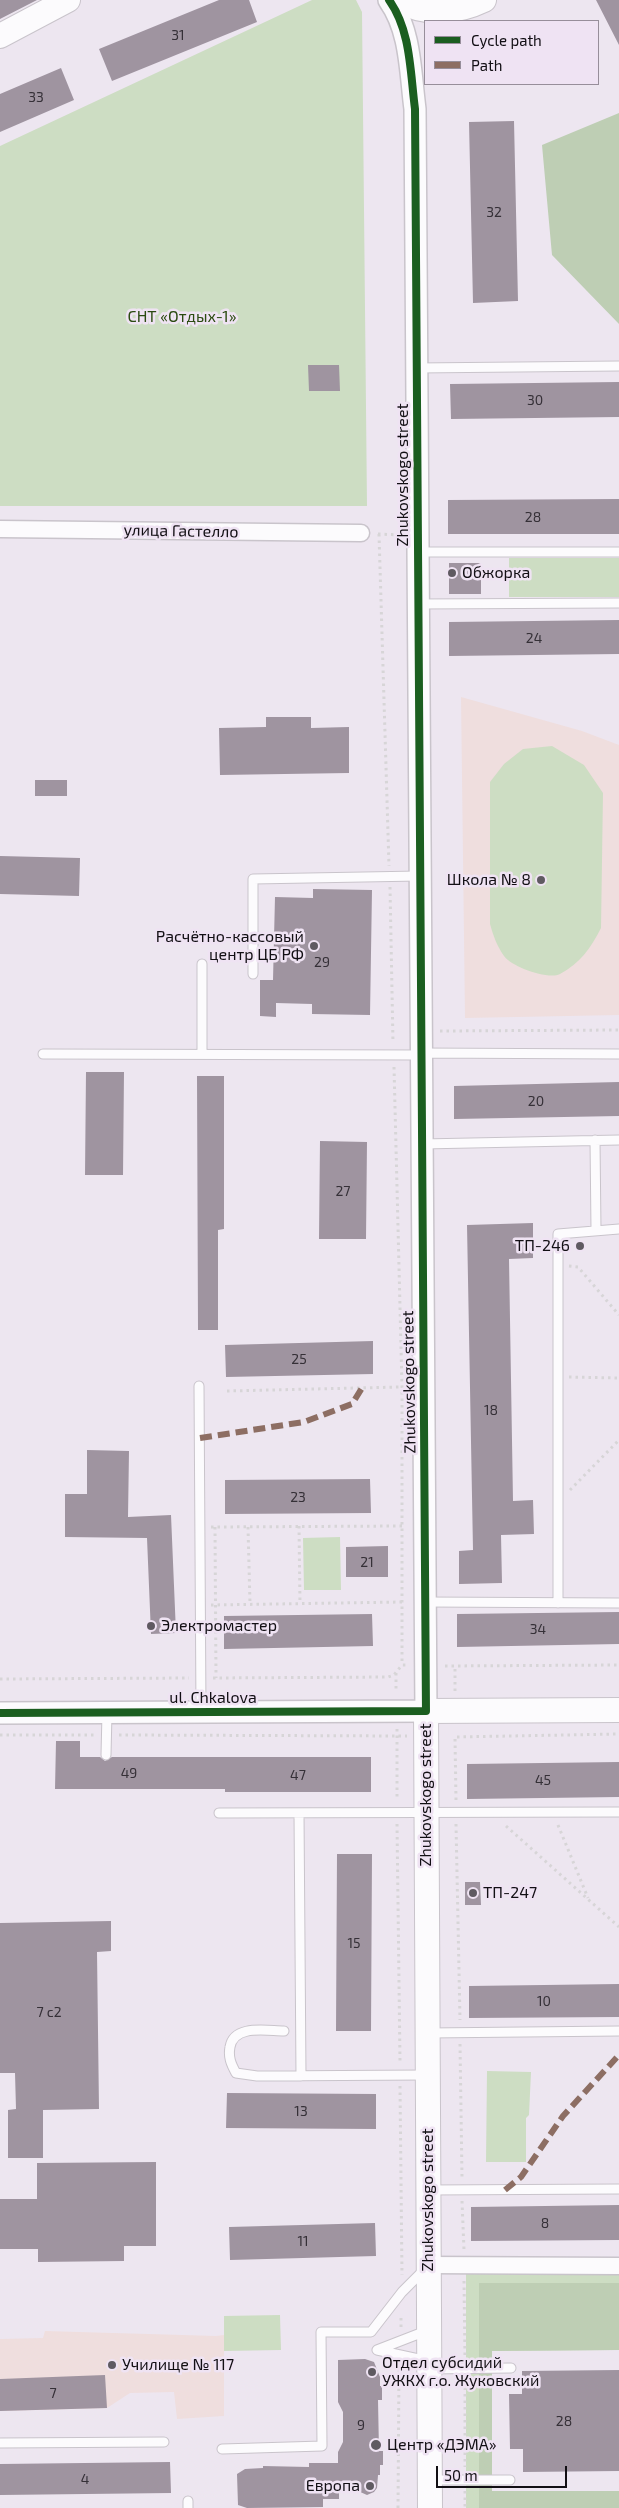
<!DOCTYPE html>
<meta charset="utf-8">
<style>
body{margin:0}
#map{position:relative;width:619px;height:2508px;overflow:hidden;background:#ede6f0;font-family:"Exo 2",sans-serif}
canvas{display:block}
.legend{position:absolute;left:424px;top:20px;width:175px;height:65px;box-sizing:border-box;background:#efe3f3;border:1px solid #978e9a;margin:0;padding:6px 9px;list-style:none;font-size:15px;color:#120f14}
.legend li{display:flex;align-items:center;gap:10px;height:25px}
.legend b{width:25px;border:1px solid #978e9a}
.scale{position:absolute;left:436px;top:2466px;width:131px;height:22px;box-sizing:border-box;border:2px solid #120f14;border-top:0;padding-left:6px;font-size:15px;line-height:18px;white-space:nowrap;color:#120f14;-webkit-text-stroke:4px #efe3f3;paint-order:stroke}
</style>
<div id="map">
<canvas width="619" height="2508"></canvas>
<ul class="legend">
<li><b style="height:6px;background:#1b5e20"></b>Cycle path</li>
<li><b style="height:6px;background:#8d6e63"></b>Path</li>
</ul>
<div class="scale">50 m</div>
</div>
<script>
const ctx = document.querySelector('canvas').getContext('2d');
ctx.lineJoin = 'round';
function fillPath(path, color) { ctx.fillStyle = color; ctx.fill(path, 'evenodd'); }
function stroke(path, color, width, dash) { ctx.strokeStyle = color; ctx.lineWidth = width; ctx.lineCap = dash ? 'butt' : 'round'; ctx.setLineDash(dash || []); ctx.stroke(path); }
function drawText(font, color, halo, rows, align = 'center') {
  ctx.font = font + ' "Exo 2",sans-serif'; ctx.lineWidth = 5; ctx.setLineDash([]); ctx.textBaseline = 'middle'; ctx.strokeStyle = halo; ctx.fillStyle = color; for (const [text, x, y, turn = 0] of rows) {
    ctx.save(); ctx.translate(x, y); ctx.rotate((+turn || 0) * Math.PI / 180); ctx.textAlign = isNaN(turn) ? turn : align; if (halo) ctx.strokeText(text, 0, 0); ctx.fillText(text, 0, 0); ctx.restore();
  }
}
const education = new Path2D(`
 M461 697 582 731 619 745V1015L465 1018Z
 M45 2331 216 2336 224 2335V2416L177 2419 174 2392 130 2393 107 2408 0 2411V2339L43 2338Z`);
const green = new Path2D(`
 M312 0H356L362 12 367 506H0V146Z
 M509 558H619V597H509Z
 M552 746 584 765 603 793 601 928C591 948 580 963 560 974 548 980 512 967 504 956 497 946 493 935 490 924V782L504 764 523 749Z
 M340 1537 341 1590H304L303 1538Z
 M487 2071 531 2072 529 2115 526 2118V2162H486Z
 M466 2273H619V2350L492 2351V2491H619V2508H466Z
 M280 2315 281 2350 224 2351V2316Z`);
const forest = new Path2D(`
 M619 113V324L552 255 542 145Z
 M479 2283H619V2350L492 2351V2491H619V2508H479Z`);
const building = new Path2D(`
 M0 0H37L0 19Z
 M219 0H249L257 22 112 81 99 49Z
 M596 0H619V45Z
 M61 68 74 100 0 132V94Z
 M514 121 518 301 473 303 469 122Z
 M308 365H339L340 391H309Z
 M619 382V417L451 419 450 384Z
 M619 499V534H448V500Z
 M449 563H481V594H449Z
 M619 620V654L449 656V622Z
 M266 717H311V728L349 727V773L220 775 219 728 266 727Z
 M35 780H67V796H35Z
 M0 856 80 858 79 896 0 894Z
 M313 889 372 890 370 1015 312 1014V1004L276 1003V1017L260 1016V980H273L275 897 313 898Z
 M86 1072H124L123 1175H85Z
 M197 1076H224V1229L218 1230V1330H198Z
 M619 1082V1116L454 1119V1086Z
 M320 1141 367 1142 366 1239H319Z
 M533 1223V1258L509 1259 513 1501 533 1500 534 1534 501 1535 502 1583 459 1584V1551L473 1550 467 1225Z
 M373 1341V1374L226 1377 225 1345Z
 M87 1450 129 1451 128 1517 171 1515 176 1633 151 1634 147 1538 65 1537V1494H87Z
 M370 1479 371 1513 225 1514V1480Z
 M388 1546V1577H346V1547Z
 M619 1612V1644L457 1647V1614Z
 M372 1614 373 1646 224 1649V1616Z
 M56 1741H80V1757H100L105 1761 112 1757H371V1792H225V1789H55Z
 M619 1762V1797L467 1799V1764Z
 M337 1854H372L371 2031H336Z
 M465 1882H480L481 1905H465Z
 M111 1921V1951L97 1952 99 2109 43 2110V2158H8V2110L16 2109 15 2073H0V1923Z
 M619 1984V2017L469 2018V1986Z
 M227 2093 376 2094V2129L226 2128Z
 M156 2162V2246H124V2261L38 2262V2249H0V2199H37V2163Z
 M619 2205V2240L471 2241V2207Z
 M375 2223 376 2256 230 2260 229 2227Z
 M365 2359 374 2362 380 2377V2386H382V2400H378L379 2451H383V2465H380V2475H378L377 2488 374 2492 367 2495 358 2491H339V2499H323V2507L247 2508 238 2505 237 2474 245 2469 263 2468V2466L309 2467V2463H338V2452L343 2442V2412L338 2402V2360Z
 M619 2370V2471L523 2472V2449H510L509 2394H522V2371Z
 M105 2375 107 2408 0 2411V2379Z
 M170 2462 171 2493 0 2495V2464Z`);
const path = new Path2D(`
 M378 534 399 535
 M379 534 389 866
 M390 887 393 1043
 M440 1031 619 1030
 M394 1067 402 1387V1665
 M569 1266 578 1267 619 1315
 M569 1377 619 1378
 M227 1391 401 1387
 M570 1490 619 1440
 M299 1526 300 1604
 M211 1527 402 1526
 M215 1527 216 1678
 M248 1527 250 1604
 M211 1605 402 1602
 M445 1666 619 1665
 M396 1673V1692
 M213 1678 388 1677 394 1675 402 1665H408
 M0 1679 189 1678
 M455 1691V1666
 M397 1729V1800
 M0 1735H95
 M119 1735 407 1736
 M456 1800 455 1737 619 1734
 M397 1824 400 2062
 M456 1824 460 2020
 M558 1825 588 1898
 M506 1826 619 1927
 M460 2044 462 2177
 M400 2086 402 2275
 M462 2201 464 2250
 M464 2281 465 2357
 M401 2327V2314
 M465 2381V2467
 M465 2491V2508
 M398 2508 399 2366`);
const service = new Path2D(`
 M417 368 619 366
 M418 552H619
 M418 604 619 603
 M202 964V1054
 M253 974V879L419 876
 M420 1053 619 1054
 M43 1054 420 1055
 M595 1140 596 1230
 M422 1144 619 1140
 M199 1386 201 1712
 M425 1602 619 1603
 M558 1603V1234L619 1229
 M106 1755 107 1713
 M219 1813 619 1812
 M299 1813 301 2076
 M284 2031C267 2031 234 2024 230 2047 228 2057 231 2064 236 2073L257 2076 427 2075
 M429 2033 619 2031
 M429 2190 619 2189
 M426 2331 377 2350 428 2361
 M429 2369 511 2368
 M0 2443 164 2442
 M222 2449 322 2446 321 2332H371L402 2292 425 2269
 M430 2480H510
 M188 2508V2501`);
const minor = new Path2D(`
 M0 529 361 533
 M428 2265 619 2266`);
const tertiary = new Path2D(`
 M0 1713 426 1711 415 109C410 71 411 31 389 0`);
const secondary = new Path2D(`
 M398 0C425 16 457 13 484 0
 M0 36 68 0
 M430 2508 426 1711 619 1710`);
const quiet = new Path2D(`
 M200 1438 304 1422 352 1404 362 1388
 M505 2190 521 2177 563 2116 619 2055`);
const cycleway = new Path2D(`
 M0 1713 426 1711 415 109C410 71 411 31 389 0`);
const markers = [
 [452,573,5,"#5f5a61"],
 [541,880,5,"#5f5a61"],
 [314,946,5,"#5f5a61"],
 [580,1246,5,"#5f5a61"],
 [151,1626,5,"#5f5a61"],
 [473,1893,5,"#5f5a61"],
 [112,2365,5,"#5f5a61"],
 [372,2372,5,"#5f5a61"],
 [376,2445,6,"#5f5a61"],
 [370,2486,5,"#5f5a61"]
];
const numberNames = [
 ["31",178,35],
 ["33",36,97],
 ["32",494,212],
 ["30",535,400],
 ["28",533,517],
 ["24",534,638],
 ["29",322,962],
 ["20",536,1101],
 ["27",343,1191],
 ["25",299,1359],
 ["18",491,1410],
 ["23",298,1497],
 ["21",367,1562],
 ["34",538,1629],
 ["49",129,1773],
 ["47",298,1775],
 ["45",543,1780],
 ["15",354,1943],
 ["10",544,2001],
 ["7 с2",49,2012],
 ["13",301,2111],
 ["8",545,2223],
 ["11",303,2241],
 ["7",53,2393],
 ["28",564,2421],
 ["9",361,2425],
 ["4",85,2479]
];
const parkNames = [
 ["СНТ «Отдых-1»",182,317]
];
const streetNames = [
 ["Zhukovskogo street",403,475,-90],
 ["улица Гастелло",181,531,1],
 ["Zhukovskogo street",409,1382,-91],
 ["ul. Chkalova",213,1698],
 ["Zhukovskogo street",426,1795,-90],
 ["Zhukovskogo street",428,2200,-90]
];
const poiNames = [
 ["Обжорка",462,573],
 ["Школа № 8",531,880,"right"],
 ["Расчётно-кассовый",304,937,"right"],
 ["центр ЦБ РФ",304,955,"right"],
 ["ТП-246",570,1246,"right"],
 ["Электромастер",161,1626],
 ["ТП-247",483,1893],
 ["Отдел субсидий",382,2363],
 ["УЖКХ г.о. Жуковский",382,2381],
 ["Училище № 117",122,2365],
 ["Центр «ДЭМА»",387,2445],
 ["Европа",360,2486,"right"]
];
fillPath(education, '#efdede');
fillPath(green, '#cdddc3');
fillPath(forest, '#beceb4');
fillPath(building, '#9f94a0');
stroke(service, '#c9c4cb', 11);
stroke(minor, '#c9c4cb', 19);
stroke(tertiary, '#c9c4cb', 24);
stroke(secondary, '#c9c4cb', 26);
stroke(path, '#d7d5d7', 3, [2.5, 4]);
stroke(service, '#fcfbfd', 9);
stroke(minor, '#fcfbfd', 16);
stroke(tertiary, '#fcfbfd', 21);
stroke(secondary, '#fcfbfd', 24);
stroke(quiet, '#8d6e63', 6, [12, 6]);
stroke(cycleway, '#1b5e20', 8);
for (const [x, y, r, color] of markers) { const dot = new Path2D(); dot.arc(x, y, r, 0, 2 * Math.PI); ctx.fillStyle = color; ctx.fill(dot); stroke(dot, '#efe3f3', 2); }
drawText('14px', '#353037', null, numberNames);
drawText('16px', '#2b4b11', '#efe3f3', parkNames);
drawText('16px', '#120f14', '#efe3f3', streetNames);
drawText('16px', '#120f14', '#efe3f3', poiNames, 'left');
</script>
